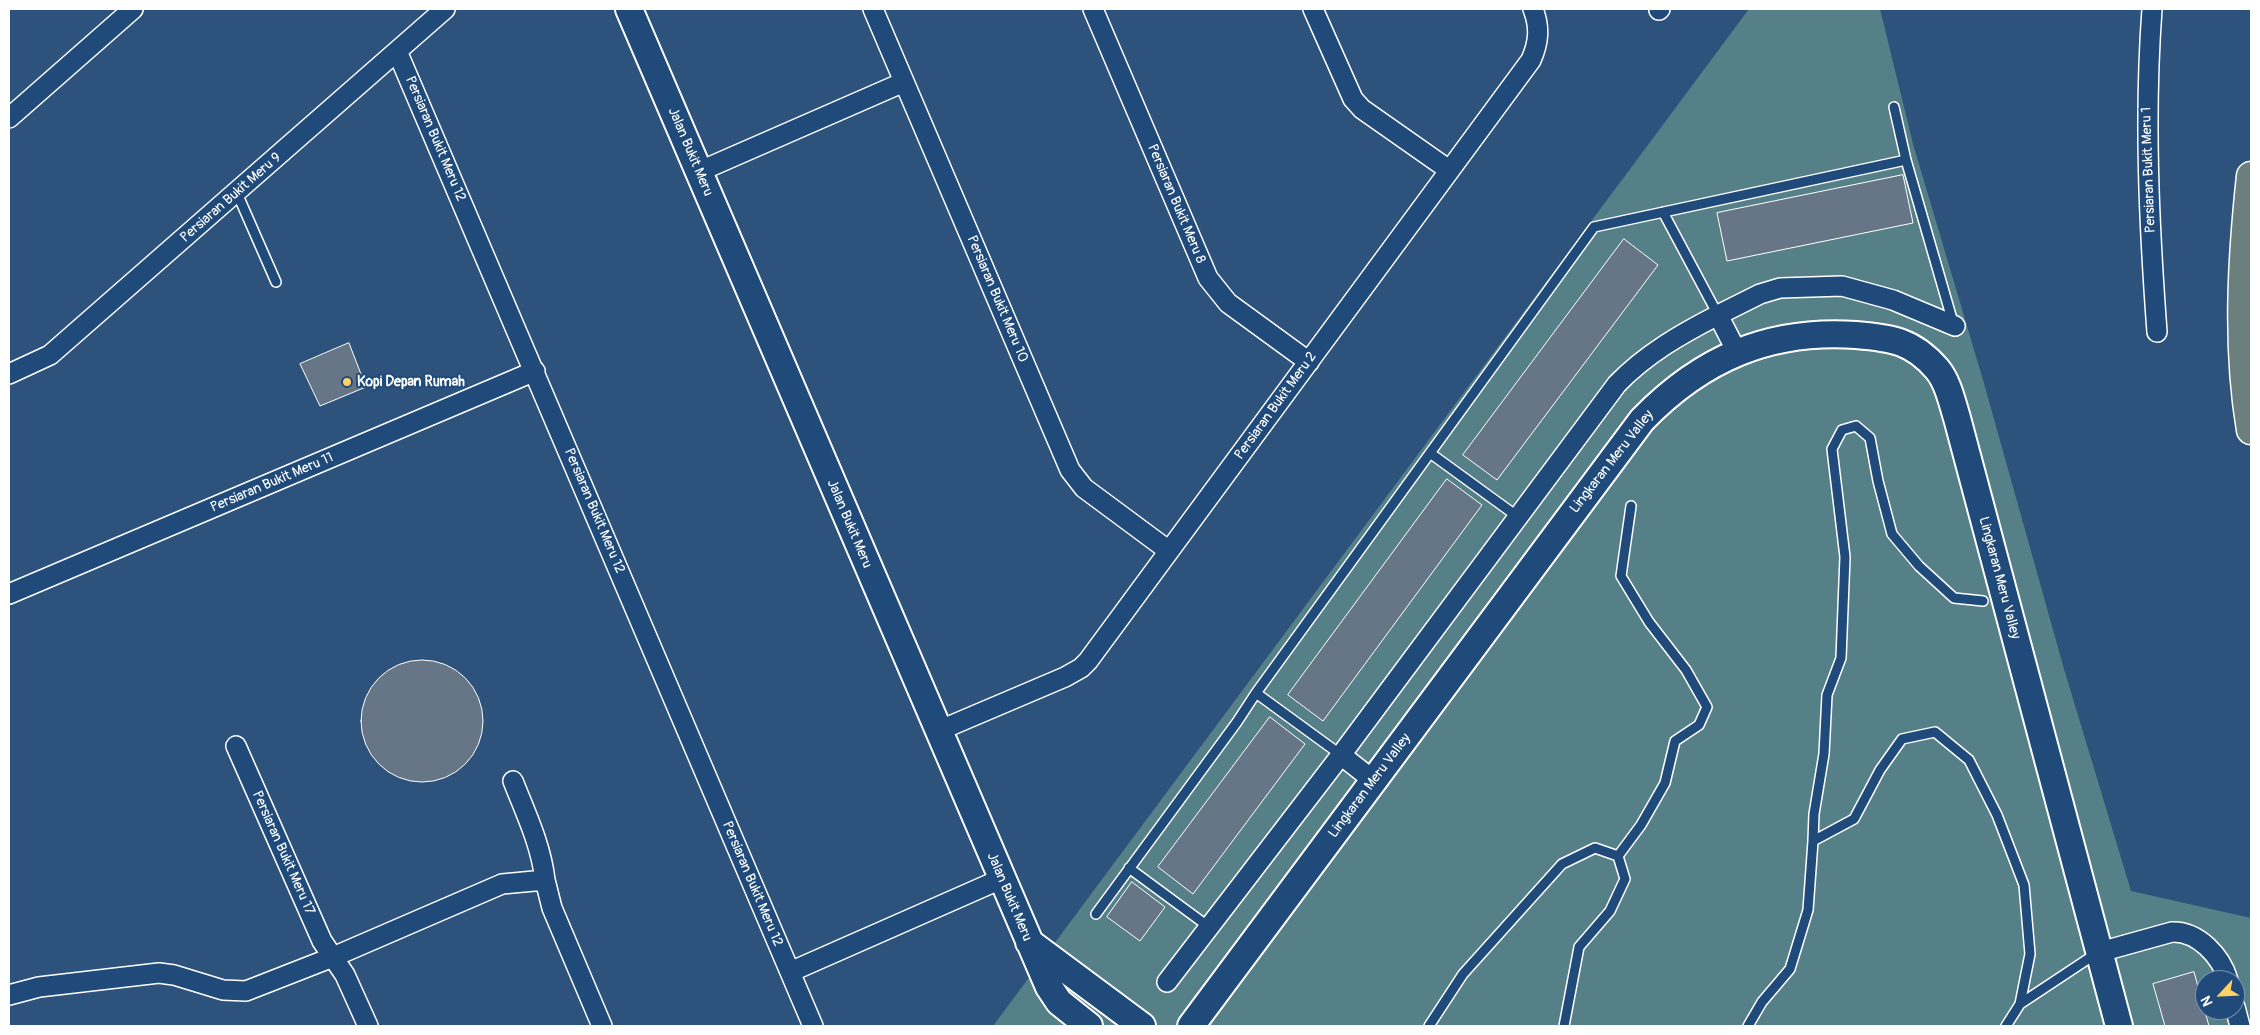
<!DOCTYPE html>
<style>
body{margin:0}
#map{position:relative;width:2260px;height:1035px;overflow:hidden;background:#2d537c;font-family:Pangolin,sans-serif}
canvas{display:block}
.frame{position:absolute;inset:0;border:10px solid #fff;pointer-events:none}
.north{position:absolute;left:2195px;top:970px;width:50px;height:50px;box-sizing:border-box;background:#1f4a7a;border:1px solid #7992af;border-radius:50%;rotate:245deg;font-size:14px;font-weight:700;line-height:20px;text-align:center;color:#fff}
.north::after{content:'';display:block;margin:auto;width:18px;height:22px;background:#ffd166;clip-path:polygon(50% 0,100% 100%,50% 72%,0 100%)}
</style>
<div id="map">
<canvas width="2260" height="1035"></canvas>
<div class="frame"></div>
<div class="north">N</div>
</div>
<script>
const ctx = document.querySelector('canvas').getContext('2d');
ctx.lineJoin = 'round';
function fillPath(path, color) { ctx.fillStyle = color; ctx.fill(path, 'evenodd'); }
function stroke(path, color, width, dash) { ctx.strokeStyle = color; ctx.lineWidth = width; ctx.lineCap = dash ? 'butt' : 'round'; ctx.setLineDash(dash || []); ctx.stroke(path); }
function drawText(font, color, halo, rows, align = 'center') {
  ctx.font = font + ' Pangolin,sans-serif'; ctx.lineWidth = 4; ctx.setLineDash([]); ctx.textBaseline = 'middle'; ctx.strokeStyle = halo; ctx.fillStyle = color; for (const [text, x, y, turn = 0] of rows) {
    ctx.save(); ctx.translate(x, y); ctx.rotate((+turn || 0) * Math.PI / 180); ctx.textAlign = isNaN(turn) ? turn : align; if (halo) ctx.strokeText(text, 0, 0); ctx.fillText(text, 0, 0); ctx.restore();
  }
}
const green = new Path2D(`
 M1749 9H1880L1913 144 1983 380 2064 669 2131 891 2251 918V1026H993ZM2205 980H2235V1010H2205Z`);
const building = new Path2D(`
 M1903 175 1913 223 1727 261 1717 213Z
 M1624 239 1658 265 1497 480 1463 455Z
 M349 343 366 387 320 406 300 364Z
 M1447 479 1482 505 1323 721 1288 695Z
 M361 721a61 61 0 1 1 122 0a61 61 0 1 1-122 0Z
 M1270 717 1305 744 1193 894 1158 867Z
 M1132 882 1165 907 1140 941 1107 917Z
 M2194 972 2209 1026H2165L2153 984Z`);
const lane = new Path2D(`
 M1894 107 1906 160 1954 326
 M237 193 276 282
 M1663 212 1718 315
 M1430 453 1518 517
 M1983 601 1954 598 1919 566 1892 534 1878 481 1870 438 1856 426 1842 430 1832 449 1845 557 1841 658 1827 695 1824 754 1814 814 1813 841 1854 819 1880 770 1902 739 1935 732 1969 760 1997 815 2024 885 2030 954 2020 1004 2006 1026
 M1256 693 1341 755
 M1618 856 1641 825 1665 783 1675 741 1699 725 1707 707 1686 670 1649 622 1621 576 1631 506
 M1129 868 1209 927
 M1096 914 1237 722 1256 693 1594 227 1906 160
 M2020 1004 2097 953
 M1429 1026 1463 974 1562 864 1595 848 1618 856 1625 879 1610 911 1579 947 1564 1026
 M1748 1026 1762 1002 1790 969 1808 910 1813 841`);
const street = new Path2D(`
 M873 9 1070 470 1084 488 1169 551
 M1093 9 1208 278 1228 303 1309 362
 M1313 9 1353 99 1362 109 1449 170
 M2152 9C2144 117 2149 224 2157 332
 M1659 10 1660 9
 M397 51 813 1026
 M9 118 133 9
 M698 172 904 82
 M1718 315 1760 294 1780 288 1842 286 1893 300 1955 326
 M9 374 50 355 445 9
 M9 594 535 371
 M938 731 1065 677 1081 668 1088 661 1531 60C1539 42 1540 27 1533 9
 M236 746 322 941 345 975 368 1026
 M1341 755 1374 781
 M513 781C526 814 541 845 545 880
 M2100 952 2172 932C2198 931 2221 956 2228 980
 M790 972 1001 879
 M1167 982 1341 755 1617 384C1646 354 1681 334 1718 315L1737 352
 M9 995 39 987 159 973 174 975 223 990 246 991 333 957 502 884 545 880 552 908 602 1026
 M2235 1007 2240 1026`);
const secondary = new Path2D(`
 M629 9 1049 987 1059 1002 1089 1026
 M1029 942 1142 1026
 M1191 1026 1642 420C1702 358 1770 329 1856 335 1892 338 1913 341 1937 369 1948 382 1952 402 1957 418L2119 1026`);
const highway = new Path2D(`
 M2251 176C2242 260 2237 347 2251 430`);
const markers = [
 [347,382,5,"#ffd166"]
];
const streetNames = [
 ["Persiaran Bukit Meru 12",435,139,67],
 ["Jalan Bukit Meru",690,152,67],
 ["Persiaran Bukit Meru 1",2149,170,-92],
 ["Persiaran Bukit Meru 9",231,198,-41],
 ["Persiaran Bukit Meru 8",1176,204,67],
 ["Persiaran Bukit Meru 10",997,299,67],
 ["Persiaran Bukit Meru 2",1276,406,-54],
 ["Lingkaran Meru Valley",1612,462,-52],
 ["Persiaran Bukit Meru 11",272,483,-23],
 ["Persiaran Bukit Meru 12",594,511,67],
 ["Jalan Bukit Meru",849,524,67],
 ["Lingkaran Meru Valley",1999,578,75],
 ["Lingkaran Meru Valley",1370,786,-53],
 ["Persiaran Bukit Meru 17",283,853,66],
 ["Persiaran Bukit Meru 12",752,884,67],
 ["Jalan Bukit Meru",1009,897,67]
];
const poiNames = [
 ["Kopi Depan Rumah",357,382]
];
fillPath(green, '#568088');
fillPath(building, '#667686');
stroke(building, '#fff', 1);
stroke(lane, '#fff', 12);
stroke(street, '#fff', 22);
stroke(secondary, '#fff', 30);
stroke(highway, '#fff', 31);
stroke(lane, '#1f4a7a', 9);
stroke(street, '#1f4a7a', 19);
stroke(secondary, '#1f4a7a', 26);
stroke(highway, '#6b7f7c', 28);
for (const [x, y, r, color] of markers) { const dot = new Path2D(); dot.arc(x, y, r, 0, 2 * Math.PI); ctx.fillStyle = color; ctx.fill(dot); stroke(dot, '#1f4a7a', 2); }
drawText('14px', '#fff', '#1f4a7a', streetNames);
drawText('bold 14px', '#fff', '#1f4a7a', poiNames, 'left');
</script>
